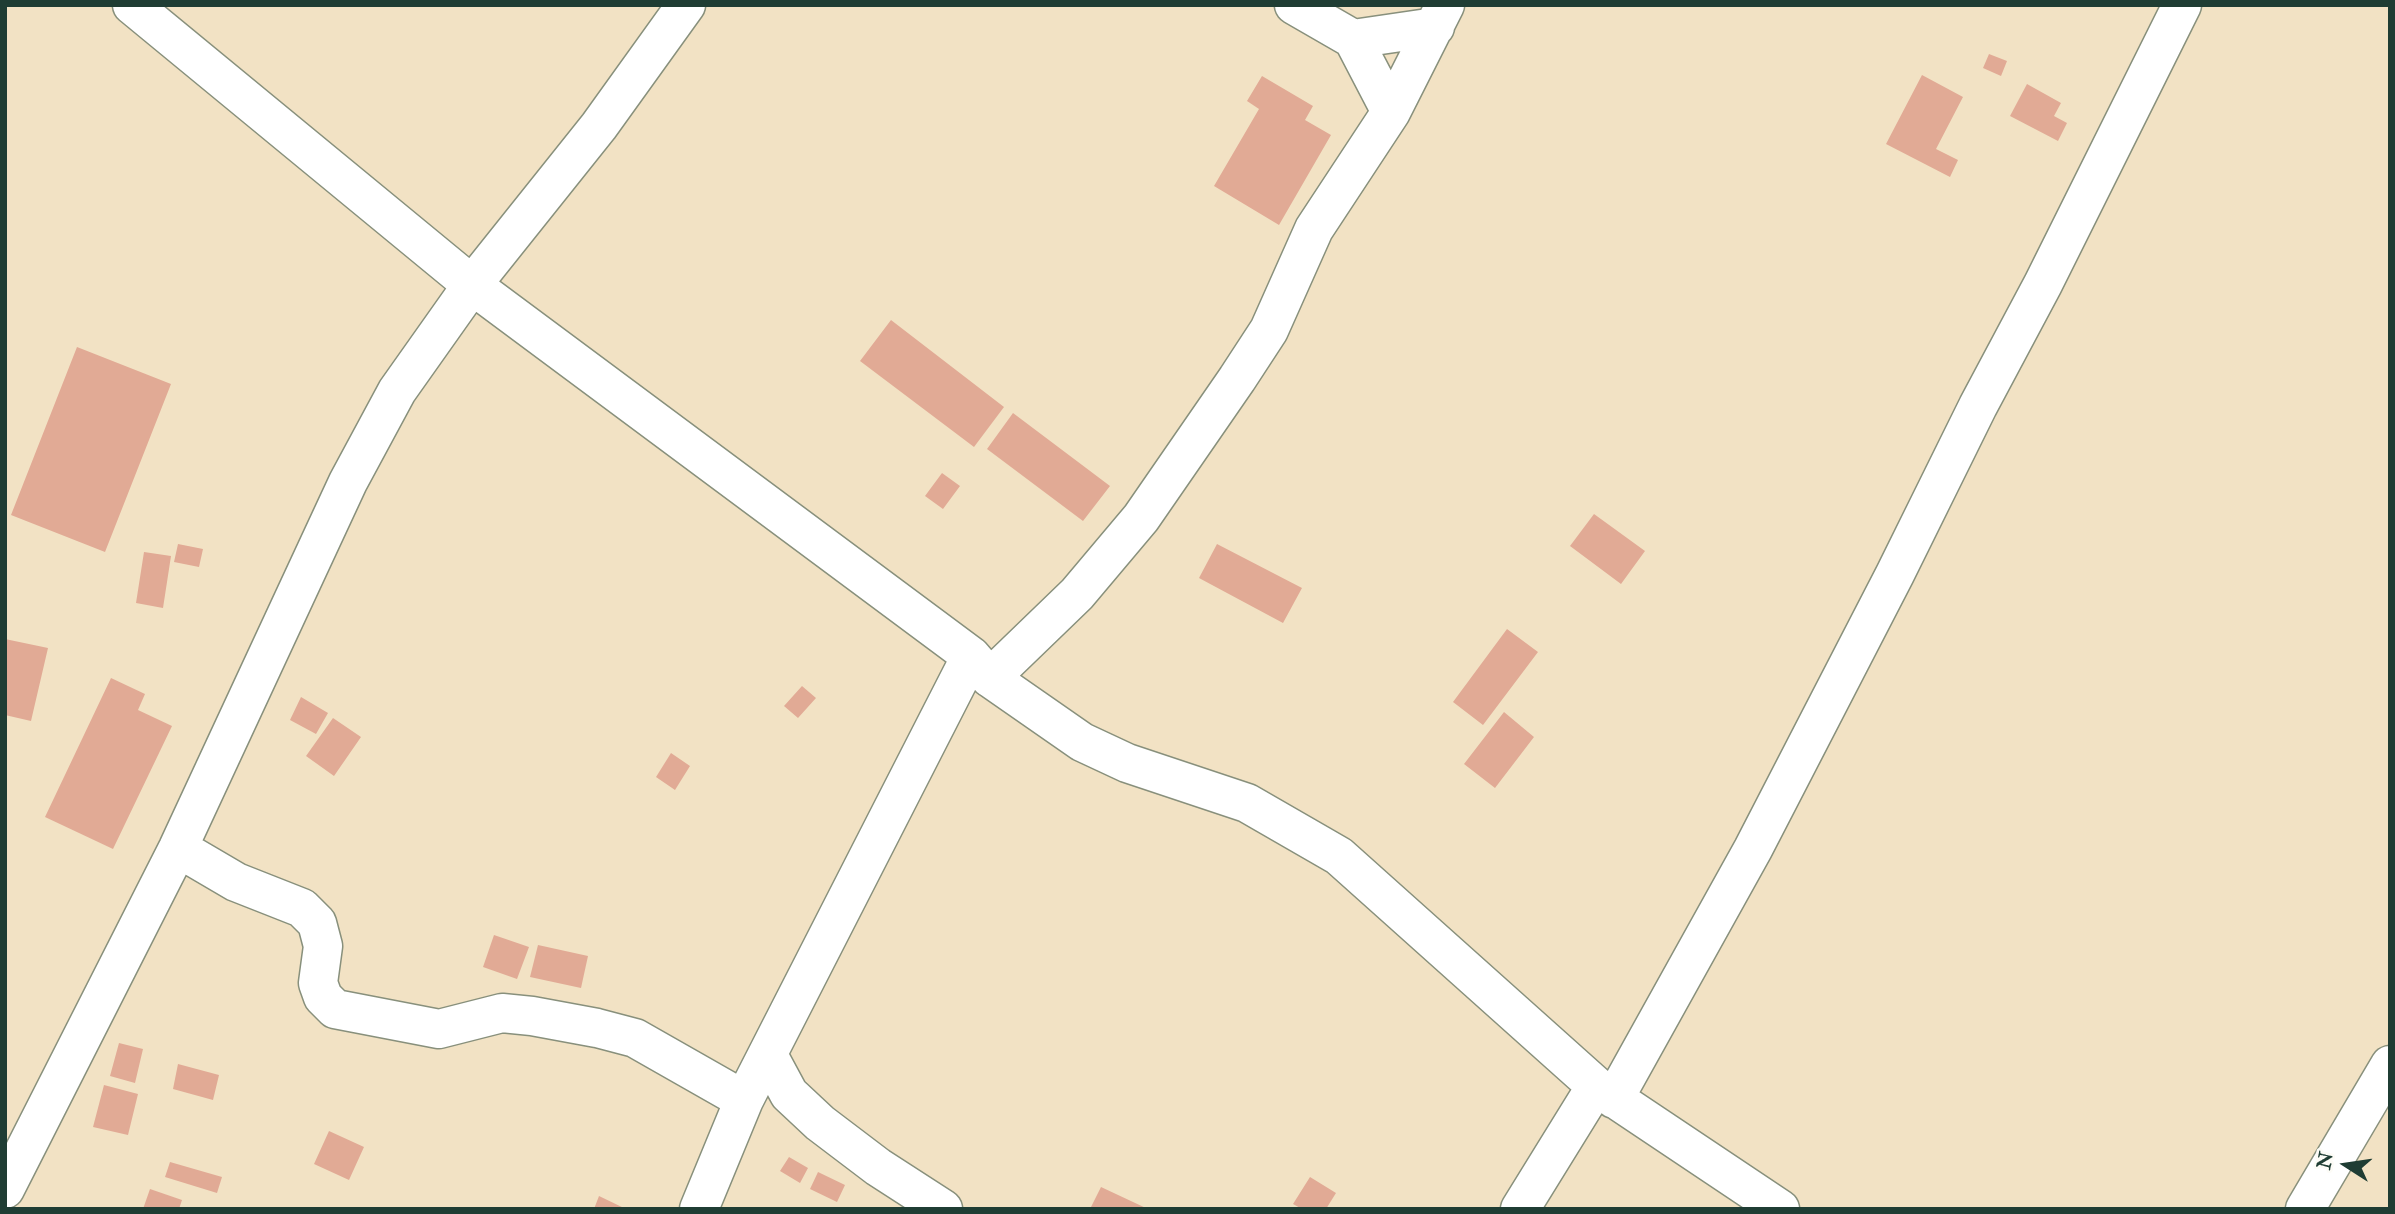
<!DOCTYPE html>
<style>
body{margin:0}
#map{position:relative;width:2395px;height:1214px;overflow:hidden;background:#f2e2c4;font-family:"IM FELL Double Pica",serif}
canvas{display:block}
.frame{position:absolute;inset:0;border:7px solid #1f3d34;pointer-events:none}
.north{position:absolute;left:2311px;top:1130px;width:70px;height:70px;-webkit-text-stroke:5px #fdfcf7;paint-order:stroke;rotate:282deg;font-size:19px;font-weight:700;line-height:28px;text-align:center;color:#1f3d34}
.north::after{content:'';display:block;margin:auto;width:24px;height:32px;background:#1f3d34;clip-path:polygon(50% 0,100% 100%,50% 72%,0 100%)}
</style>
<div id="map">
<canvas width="2395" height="1214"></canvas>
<div class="frame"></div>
<div class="north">N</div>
</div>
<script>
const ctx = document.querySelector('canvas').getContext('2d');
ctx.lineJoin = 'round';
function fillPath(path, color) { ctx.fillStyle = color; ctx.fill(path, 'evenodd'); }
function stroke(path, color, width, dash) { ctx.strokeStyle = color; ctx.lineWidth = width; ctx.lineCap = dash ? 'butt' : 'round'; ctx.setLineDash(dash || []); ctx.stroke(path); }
const building = new Path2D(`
 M1989 54 2007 61 2001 76 1983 68Z
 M1922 75 1963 97 1936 149 1958 160 1950 177 1886 144Z
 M1262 76 1313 106 1305 120 1331 135 1279 225 1214 186 1259 109 1247 101Z
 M2027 84 2061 103 2054 116 2067 123 2058 141 2010 116Z
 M891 320 1004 407 974 447 860 361Z
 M77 347 171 384 105 552 11 515Z
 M1013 413 1110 486 1083 521 987 449Z
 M942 473 960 486 943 509 925 496Z
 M1594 514 1645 551 1621 584 1570 546Z
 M178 544 203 549 199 567 174 562Z
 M1217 544 1302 588 1283 623 1199 578Z
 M144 552 171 556 163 608 136 603Z
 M1507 629 1538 652 1483 725 1453 702Z
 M5 639 48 648 31 721 5 715Z
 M111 678 145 694 138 710 172 726 113 849 45 817Z
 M802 686 816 698 798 718 784 706Z
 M301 697 328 713 316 734 290 720Z
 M1504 712 1534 737 1495 788 1464 764Z
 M333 718 361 737 334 776 306 756Z
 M671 753 690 766 675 790 656 777Z
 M494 935 529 947 517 979 483 967Z
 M538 945 588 956 581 988 530 977Z
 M119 1043 143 1049 135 1083 110 1076Z
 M178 1064 219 1075 213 1100 173 1089Z
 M104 1085 138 1094 128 1135 93 1127Z
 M329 1131 364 1147 349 1180 314 1164Z
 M789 1157 808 1168 800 1183 780 1171Z
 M170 1162 222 1177 217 1193 165 1177Z
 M818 1172 845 1185 837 1202 810 1189Z
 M1310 1177 1336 1193 1326 1209H1302L1293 1204Z
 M1101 1187 1148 1209H1090Z
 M150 1189 182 1200 179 1209H143Z
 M599 1196 626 1209H594Z`);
const minor = new Path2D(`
 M132 5 472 285 971 656 990 678 1082 742 1127 763 1247 803 1339 856 1596 1086 1780 1209
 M1294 5 1353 39 1391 112
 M1353 39 1435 27
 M990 678 1077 594 1141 518 1237 379 1269 330 1314 229 1391 112 1445 5
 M178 848 236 882 302 908 317 923 323 946 318 983 323 997 335 1009 439 1029 502 1013 532 1016 597 1028 635 1038 744 1100
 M768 1055 789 1094 820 1123 878 1167 943 1209
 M1614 1099 1753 849 1895 574 1978 406 2043 284 2182 5
 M5 1189 178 848 348 482 397 391 472 285 599 126 686 5
 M699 1209 744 1100 971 656
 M1520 1209 1596 1086
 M2305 1209 2390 1065`);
fillPath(building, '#e1aa95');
stroke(minor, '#88907c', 41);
stroke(minor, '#fff', 38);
</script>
